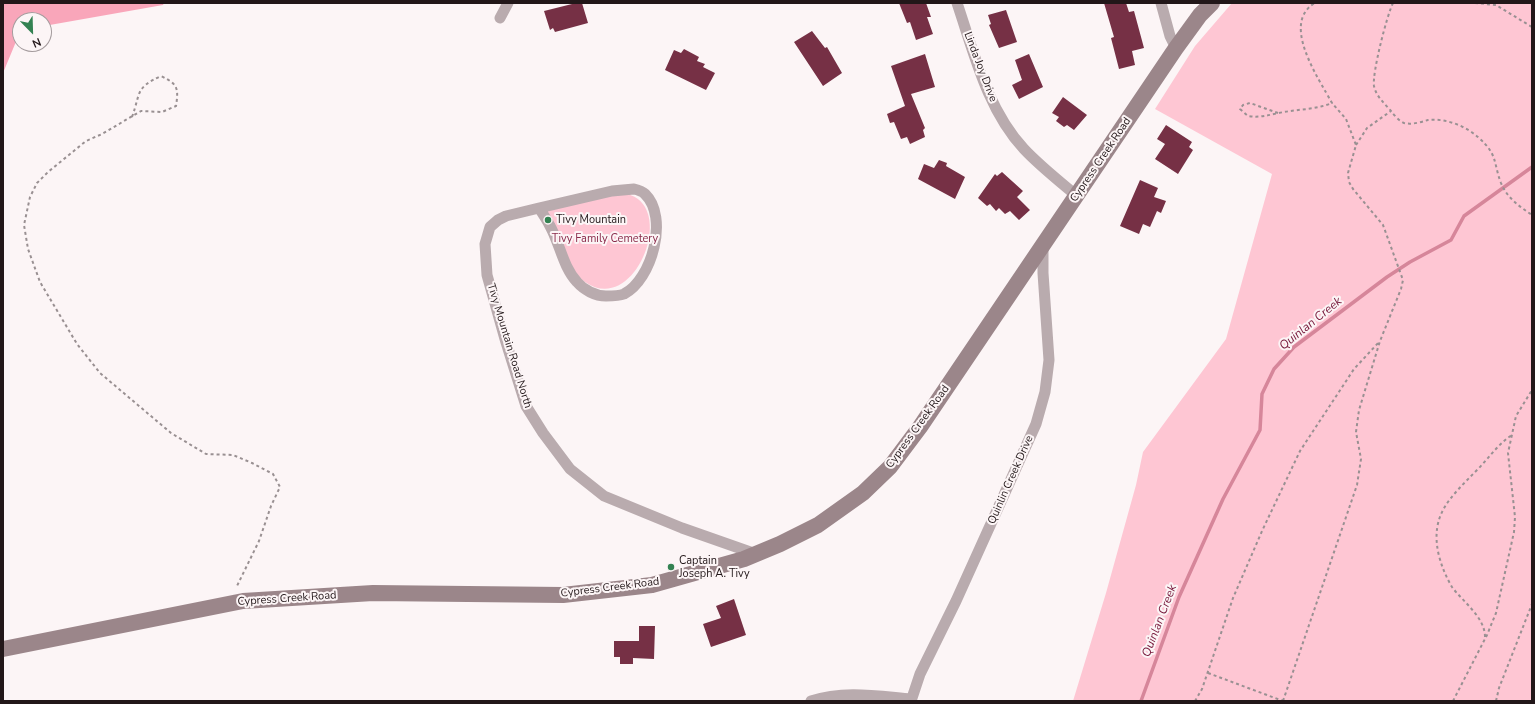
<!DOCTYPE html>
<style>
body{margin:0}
#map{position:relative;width:1535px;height:704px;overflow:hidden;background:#fcf5f6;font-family:"Nunito Sans",sans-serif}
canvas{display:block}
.frame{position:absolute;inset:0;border:4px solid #221719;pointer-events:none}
.north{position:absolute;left:12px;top:12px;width:40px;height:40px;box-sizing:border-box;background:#fcf5f6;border:1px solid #a59c9e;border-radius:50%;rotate:157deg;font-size:11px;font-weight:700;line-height:16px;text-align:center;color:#221719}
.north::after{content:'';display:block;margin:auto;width:14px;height:18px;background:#338252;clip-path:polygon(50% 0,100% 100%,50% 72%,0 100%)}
</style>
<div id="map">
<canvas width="1535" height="704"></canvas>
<div class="frame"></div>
<div class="north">N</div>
</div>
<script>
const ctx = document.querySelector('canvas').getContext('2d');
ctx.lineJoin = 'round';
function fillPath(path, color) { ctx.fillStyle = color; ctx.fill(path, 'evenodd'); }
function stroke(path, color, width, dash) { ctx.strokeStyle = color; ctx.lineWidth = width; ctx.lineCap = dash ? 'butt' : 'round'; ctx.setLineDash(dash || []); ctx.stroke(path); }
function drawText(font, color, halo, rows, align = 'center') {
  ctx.font = font + ' "Nunito Sans",sans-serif'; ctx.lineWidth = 4; ctx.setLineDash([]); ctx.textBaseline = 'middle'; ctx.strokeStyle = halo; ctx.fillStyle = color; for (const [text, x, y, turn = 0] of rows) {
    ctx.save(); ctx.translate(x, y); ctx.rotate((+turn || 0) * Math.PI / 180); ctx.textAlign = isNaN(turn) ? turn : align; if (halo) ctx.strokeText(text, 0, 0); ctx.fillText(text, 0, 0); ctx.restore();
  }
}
const green = new Path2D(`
 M1232 3H1532V701H1073L1106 593 1136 485 1143 452 1226 339 1272 174 1155 109 1195 46Z
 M627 194C678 206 635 317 585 282 569 271 554 229 546 211L601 196Z`);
const forest = new Path2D(`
 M3 3H164L163 5 44 26V20H20V32L3 73Z`);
const stream = new Path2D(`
 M1141 701 1179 597 1223 499 1260 430 1262 394 1274 369 1294 347 1387 277 1410 262 1451 240 1464 216 1532 167`);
const building = new Path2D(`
 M576 3H582L588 23 555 32 553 28 550 30 544 11Z
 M899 3H926L931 17H927L933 34 916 40 910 22 907 23Z
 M1104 3H1126L1129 12 1134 11 1144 48 1132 51 1135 65 1119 69 1111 38 1114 37Z
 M1006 10 1017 42 999 48 989 25 991 24 988 15Z
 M812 31 825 48 827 47 842 73 823 86 794 42Z
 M684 49 699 57 697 61 705 64 703 67 715 73 706 90 665 70 674 50 681 53Z
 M925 54 935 87 911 94 925 128 923 130 925 137 910 144 907 137 901 139 894 122 890 123 887 114 905 106 891 66Z
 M1029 54 1043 87 1019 99 1012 85 1022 80 1015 60Z
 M1063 97 1087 115 1074 130 1067 125 1064 127 1056 121 1059 117 1052 113Z
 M1166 125 1192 142 1189 147 1193 150 1178 174 1155 159 1165 144 1157 139Z
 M939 160 947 163 946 166 965 177 955 199 918 179 924 164 934 168Z
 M1002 172 1023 191 1017 197 1030 210 1019 220 1010 211 1005 214 999 208 996 211 990 204 987 206 978 198 995 174 997 176Z
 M1140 180 1158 188 1154 197 1166 201 1161 213 1157 211 1150 227 1143 224 1139 234 1120 226Z
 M734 599 746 635 711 647 703 624 721 618 716 606Z
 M639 626H655L654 659 633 658V664H620V657H614V641H639Z`);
const path = new Path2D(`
 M1393 3C1387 15 1372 73 1374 86 1376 96 1384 103 1391 111 1394 115 1399 121 1404 123 1412 125 1421 122 1428 120 1446 118 1466 126 1479 138 1498 155 1493 162 1501 183 1507 198 1519 206 1532 215
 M1475 3 1496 5 1532 27
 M1278 113 1250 103 1243 105 1240 109 1248 116C1260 118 1268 115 1279 113 1297 109 1315 110 1332 103 1319 79 1280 23 1315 3
 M132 117C141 92 135 88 161 76 177 84 179 87 176 106L162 112 141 111 102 134 86 141 48 172 37 183 30 197 24 225 28 249 40 282 77 344 100 373 171 433 206 454 233 455 252 463 273 474 280 487 271 506 259 541 236 588
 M1356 145 1367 128 1391 111
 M1485 637C1485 617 1463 602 1452 587 1446 577 1442 567 1439 556 1429 514 1451 497 1477 470 1489 458 1498 444 1512 435
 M1208 673 1283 701
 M1195 701 1202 689 1233 598 1262 531 1300 451 1354 369 1379 342
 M1283 701 1357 485 1361 459 1356 432 1359 410 1380 341 1401 289 1403 280 1383 225 1353 189 1349 182 1348 173 1356 145 1346 119 1332 103
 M1453 701 1487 635 1496 613 1514 532 1515 517 1508 453 1516 416 1532 390
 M1496 701 1499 688 1532 604`);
const minor = new Path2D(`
 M957 3C974 53 987 109 1024 149 1040 166 1059 181 1077 196
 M1161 3 1170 36 1176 48
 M500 18 508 3
 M634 189C638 190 642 191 645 194 669 217 652 280 624 294 619 296 612 296 606 296 595 296 584 290 577 282 563 267 560 244 550 226 547 220 543 214 539 208L612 191Z
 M539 208 506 216 498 220 490 227 485 244 487 275 505 339 526 406 543 433 570 469 604 496 682 528 756 554
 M811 701C844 690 877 696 911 699
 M911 701 920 674 956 601 1036 424 1045 392 1049 360 1043 273V245`);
const secondary = new Path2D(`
 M3 649 243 601 373 593 563 595 652 585 744 559 780 544 818 525 863 493 890 467 920 427 1176 48 1200 15 1212 3`);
const markers = [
 [548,220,4,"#338252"],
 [671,567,4,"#338252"]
];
const streetNames = [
 ["Linda Joy Drive",980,67,69],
 ["Cypress Creek Road",1101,160,-56],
 ["Tivy Mountain Road North",509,346,73],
 ["Cypress Creek Road",918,427,-54],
 ["Quinlin Creek Drive",1011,480,-66],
 ["Cypress Creek Road",610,588,-7],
 ["Cypress Creek Road",287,599,-4]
];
const poiNames = [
 ["Tivy Mountain",556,220],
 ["Captain",679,561],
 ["Joseph A. Tivy",679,574]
];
const parkNames = [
 ["Tivy Family Cemetery",605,239]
];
const waterNames = [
 ["Quinlan Creek",1311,324,-39],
 ["Quinlan Creek",1160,621,-69]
];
fillPath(green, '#fec6d3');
fillPath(forest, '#f9a6ba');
stroke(stream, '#d6869a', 3.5);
fillPath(building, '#763045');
stroke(path, '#999092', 2, [3, 3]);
stroke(minor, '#b9abae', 11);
stroke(secondary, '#9b868a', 16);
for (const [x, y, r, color] of markers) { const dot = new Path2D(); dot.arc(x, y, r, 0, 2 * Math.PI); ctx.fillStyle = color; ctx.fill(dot); stroke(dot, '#fcf5f6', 1.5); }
drawText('11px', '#221719', '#fcf5f6', streetNames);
drawText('11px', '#221719', '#fcf5f6', poiNames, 'left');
drawText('11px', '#892a4a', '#fcf5f6', parkNames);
drawText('italic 12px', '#76173a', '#fcf5f6', waterNames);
</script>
